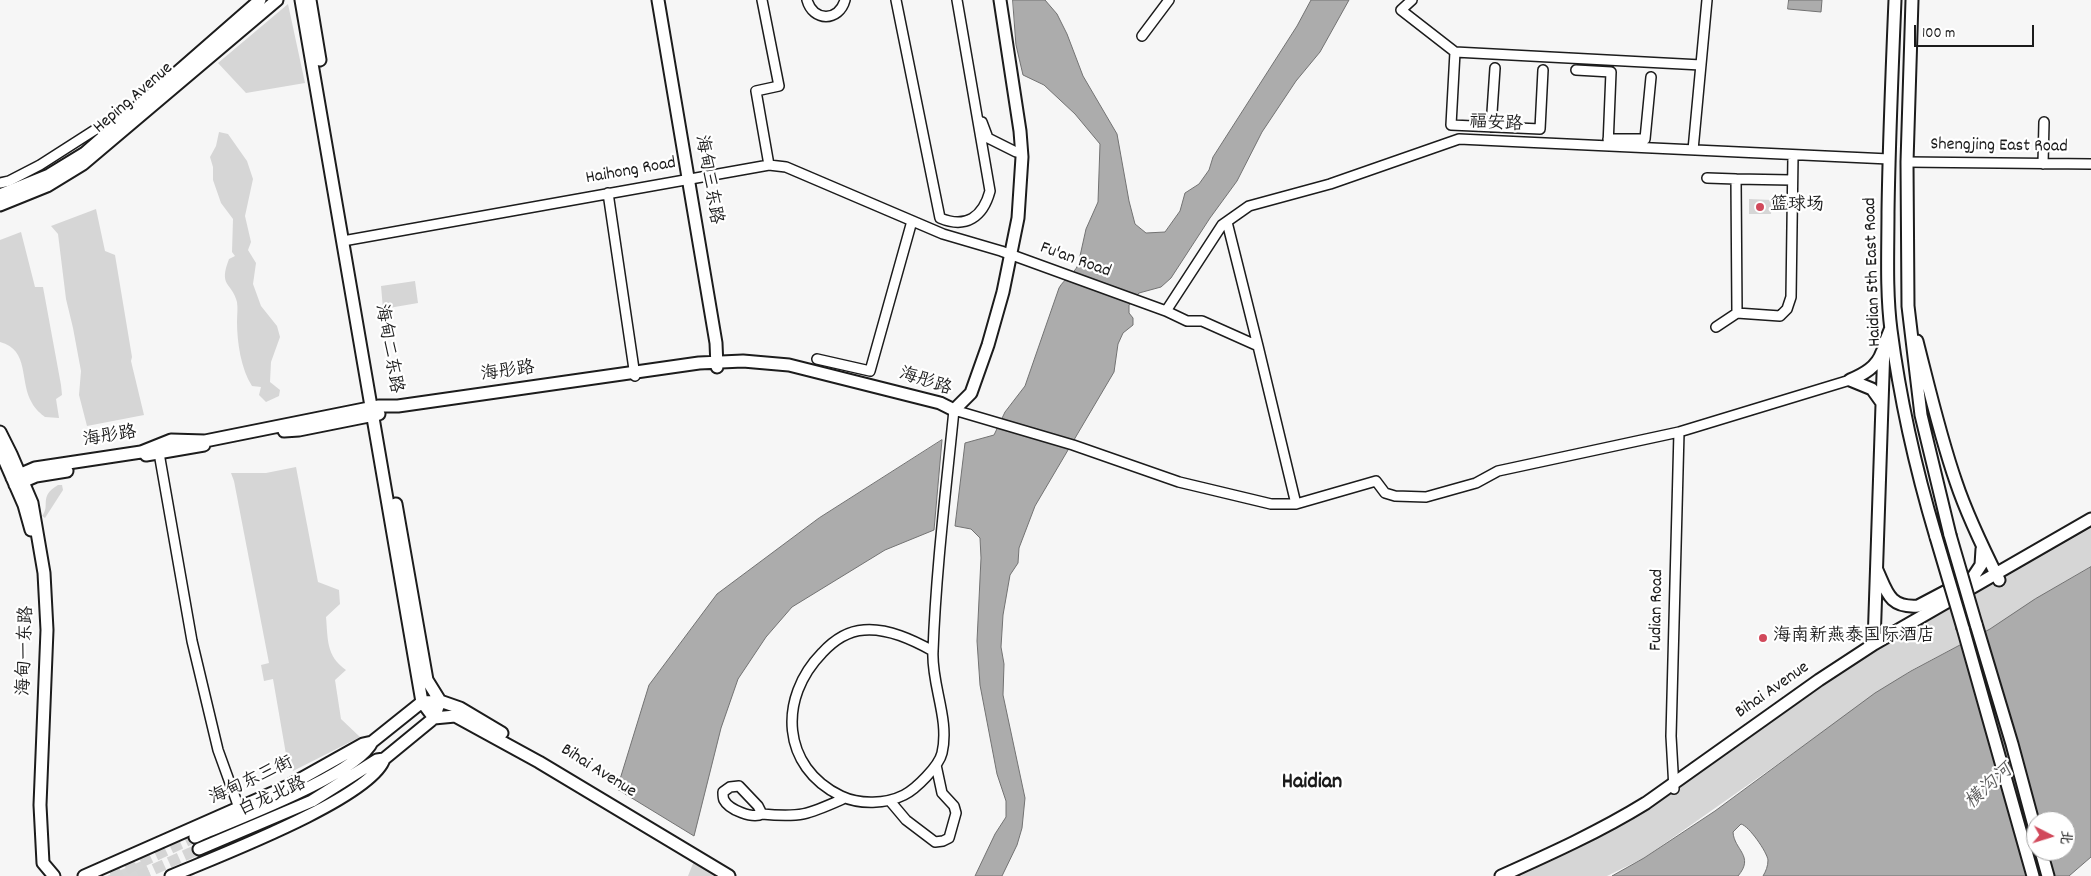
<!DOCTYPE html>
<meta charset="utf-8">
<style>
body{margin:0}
#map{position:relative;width:2091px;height:876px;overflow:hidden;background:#f6f6f6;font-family:Dekko,"LXGW WenKai TC",sans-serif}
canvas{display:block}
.north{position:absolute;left:2026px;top:811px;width:50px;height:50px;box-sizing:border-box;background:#fff;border:1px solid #a4a4a4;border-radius:50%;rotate:95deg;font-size:14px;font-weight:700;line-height:20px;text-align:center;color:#1c1c1c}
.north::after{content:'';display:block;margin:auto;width:18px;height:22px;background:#d1495b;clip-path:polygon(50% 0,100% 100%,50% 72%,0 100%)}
.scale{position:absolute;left:1914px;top:25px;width:120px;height:22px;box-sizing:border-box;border:2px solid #1c1c1c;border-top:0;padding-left:6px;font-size:15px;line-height:18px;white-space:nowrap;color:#1c1c1c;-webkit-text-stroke:4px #fff;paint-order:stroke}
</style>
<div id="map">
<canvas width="2091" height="876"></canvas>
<div class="north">北</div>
<div class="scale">100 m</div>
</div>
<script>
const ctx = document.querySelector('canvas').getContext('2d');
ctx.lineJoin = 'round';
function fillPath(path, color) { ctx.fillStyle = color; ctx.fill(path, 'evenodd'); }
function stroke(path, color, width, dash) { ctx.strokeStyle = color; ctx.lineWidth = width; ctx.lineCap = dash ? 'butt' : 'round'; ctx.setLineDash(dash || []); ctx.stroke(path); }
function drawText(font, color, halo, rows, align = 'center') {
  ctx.font = font + ' Dekko,"LXGW WenKai TC",sans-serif'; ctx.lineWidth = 4.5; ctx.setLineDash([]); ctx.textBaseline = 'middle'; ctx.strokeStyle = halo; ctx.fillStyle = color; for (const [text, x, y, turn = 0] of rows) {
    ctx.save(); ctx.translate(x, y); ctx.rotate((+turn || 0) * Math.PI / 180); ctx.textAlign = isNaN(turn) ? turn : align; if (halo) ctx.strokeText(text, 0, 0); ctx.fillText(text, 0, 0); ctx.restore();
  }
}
const green = new Path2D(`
 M288 4 305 83 246 93 218 63Z
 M219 132 228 134 247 161 253 179 245 216 251 242 248 250 256 263 253 284 261 306 277 326 280 337 271 362 270 382 280 390 279 396 266 402 259 395 261 387 252 386C241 369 237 342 237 322 237 315 238 309 237 302 232 282 218 287 229 259L235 256 232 252 233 219 221 203 213 180V167L210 157 216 146Z
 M1749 199 1772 200 1771 214H1749Z
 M96 209 105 251 115 255 132 357 131 361 144 415 87 426 79 395 81 371 73 328 66 299 58 234 51 226Z
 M21 232 35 287H43L61 385 62 395 56 399 59 418 45 417C41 414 35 409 32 403 19 381 30 350 0 342V240Z
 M415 281 418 303 383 309 381 286Z
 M296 467 318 582 339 590 340 604 326 617C328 639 326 656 346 670L335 680 341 719 360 737 293 771 287 760 273 679 264 681 261 665 269 663 234 481 231 473H266Z
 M58 485H62L63 490 45 518 42 516C51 505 38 497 58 485Z
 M2091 528V568L1990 629 1910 671 1644 858 1607 876H1511L1641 812 1799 702 1873 653Z
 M696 856 730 876H688Z
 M144 860 150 874 145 876H107Z`);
const water = new Path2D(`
 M1013 0H1045L1057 14 1067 34 1083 76 1117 134 1129 201 1135 224 1146 233 1165 232 1180 211 1185 193 1199 184 1209 170 1213 157 1297 26 1311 0H1349L1320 52 1296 81 1262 132 1237 181 1210 218 1171 278 1161 287 1139 293 1129 305V313L1133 318V325L1123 333 1118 344 1114 372 1035 506 1019 548 1018 563 1010 575 1003 615 1001 647 1004 664 1003 695 1025 798 1022 828 1017 845 1002 876H975L995 834 1006 817V801L997 774 980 685 977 641 981 558 980 538 971 529 955 526 965 443 994 435 1005 412 1025 386 1059 288C1064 279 1074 274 1078 265L1086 229 1098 202 1100 144 1075 114 1044 85 1023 75 1016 45Z
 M1789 0H1822L1821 12 1788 9Z
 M942 440 934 530 885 550 792 607 766 637 738 679 721 728 694 836 617 789 649 685 717 594 819 518Z
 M2091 567V857L2069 876H1763C1766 871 1768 866 1768 860 1767 852 1749 826 1741 824L1733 832C1734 850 1755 856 1738 876H1612L1644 858 1715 811 1875 693 1911 671 1990 629 2035 599ZM2036 821H2066V851H2036Z`);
const majorTunnel = new Path2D(`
 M111 876 195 837
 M139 876 199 849`);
const minor = new Path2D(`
 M762 0 779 86 756 91 769 165
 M807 0C813 22 839 22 845 0
 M896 0 940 218C966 229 983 217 990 191L957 0
 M1412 0 1401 10 1455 52 1701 65
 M1142 36 1169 0
 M1455 52 1451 125 1540 129 1543 70
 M1576 70 1611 72 1608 146
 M982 122 988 138 1016 152
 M1491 127 1495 68
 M1608 139H1645L1651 77
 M1693 150 1707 0
 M1907 162 2091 164
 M2043 164 2044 122
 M1707 178 1736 179
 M0 183 9 181 40 165 104 124 123 119
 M608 193 635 376
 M1227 222 1258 346
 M343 241 769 165 786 167 943 234 1001 251 1166 311 1222 225 1249 206 1330 184 1459 139 1889 159
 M1166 311 1187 321H1202L1258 346 1296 504
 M1737 313 1736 179 1791 180
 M1716 327 1737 313 1780 316 1787 309 1791 297 1793 156
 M817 359 870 371 912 221
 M159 453 192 641 218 750 239 808
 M933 651C913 640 888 628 864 630 848 631 833 641 822 653 778 698 781 767 841 796 860 805 886 804 904 795 916 789 939 766 942 753 950 719 931 684 933 651 936 570 946 490 954 410L1073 445 1179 482 1271 504H1296L1376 481 1385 493 1395 496 1426 497 1476 483 1498 471 1679 432 1850 380
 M1674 789 1671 736 1679 432
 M890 801 906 820 935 842 943 841 949 838 956 813 954 806 942 793 936 765
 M762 814C753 819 729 810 724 800 723 798 723 795 723 792L730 787 739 786 758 806 762 814C802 818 809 814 845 798`);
const major = new Path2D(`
 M310 0 320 60
 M658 0 716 343 717 367
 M1895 0C1892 71 1889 142 1888 212 1888 251 1886 291 1891 330 1900 400 1916 470 1936 537
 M1912 0 1907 162 1908 306 1921 415 1950 535
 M0 195 49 175 85 153 260 0
 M0 205 47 186 83 164 277 0
 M1917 341C1929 388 1940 436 1956 482 1967 515 1983 548 1999 580
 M1850 380C1864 374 1877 367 1882 352
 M1850 380 1872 389 1882 403
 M954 410 971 393 988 345 1003 292 1018 218 1022 157 1020 131 1000 0
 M284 431 299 430 379 414
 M0 432 11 454 32 503 44 573 47 630 40 805 43 863 54 876
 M0 450 24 505 31 530
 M146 455 204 445
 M12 478 35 468 141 452 171 440 205 441 379 406H398L699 363 743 361 789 365 940 403 954 410
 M15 485 36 476 67 471
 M396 504 427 680 440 701
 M1877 570C1887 592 1889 608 1918 606L1973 577 1981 565 1982 549
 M1976 624 2012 744 2036 833
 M1963 628 2033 876
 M1874 644 1884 345 1890 330
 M440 701 434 718 422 702 440 701 460 708 502 733
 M195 837C231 821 357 775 372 742
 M199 849 312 801 377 760 384 759
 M2041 851 2048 876
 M84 876 288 786 363 744 372 742 422 702 301 0
 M171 876C213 858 372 798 384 759L434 718 455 716 539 762 729 876
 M1501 876C1550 854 1599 832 1646 803L1819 680 1874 644 2091 519`);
const majorBridge = new Path2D(`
 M1950 535 1976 624
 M1936 537 1963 628`);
const markers = [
 [1760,207,5,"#d1495b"],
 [1763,638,5,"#d1495b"]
];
const streetNames = [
 ["Heping Avenue",134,99,-41],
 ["福安路",1496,125,3],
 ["Shengjing East Road",1999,147,1],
 ["Haihong Road",631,172,-10],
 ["海甸三东路",707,180,80],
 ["Fu'an Road",1075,261,20],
 ["Haidian 5th East Road",1874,272,-92],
 ["海甸二东路",387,349,80],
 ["海彤路",508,373,-8],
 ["海彤路",925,383,18],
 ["海彤路",110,438,-9],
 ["Fudian Road",1658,610,-89],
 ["海甸一东路",27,651,-88],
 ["Bihai Avenue",1773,691,-35],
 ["Bihai Avenue",598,772,32],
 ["海甸东三街",252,782,-25],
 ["白龙北路",273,798,-24]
];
const poiNames = [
 ["篮球场",1770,207],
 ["海南新燕泰国际酒店",1773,638]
];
const waterNames = [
 ["横沟河",1990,788,-42]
];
const districtNames = [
 ["Haidian",1312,784]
];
fillPath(green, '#d6d6d6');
fillPath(water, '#acacac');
stroke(water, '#727272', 1);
stroke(majorTunnel, '#d5d5d5', 11, [11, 5.5]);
stroke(minor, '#1c1c1c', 12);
stroke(major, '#1c1c1c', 15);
stroke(minor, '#fff', 9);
stroke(major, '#fff', 11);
stroke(majorBridge, '#1c1c1c', 15, []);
stroke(majorBridge, '#fff', 11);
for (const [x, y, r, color] of markers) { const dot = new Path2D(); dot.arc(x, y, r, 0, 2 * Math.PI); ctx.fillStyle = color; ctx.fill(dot); stroke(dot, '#fff', 2); }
drawText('18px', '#1c1c1c', '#fff', streetNames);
drawText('18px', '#1c1c1c', '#fff', poiNames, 'left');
drawText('italic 19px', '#5d5d5d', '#fff', waterNames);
drawText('bold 22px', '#1c1c1c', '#fff', districtNames);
</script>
